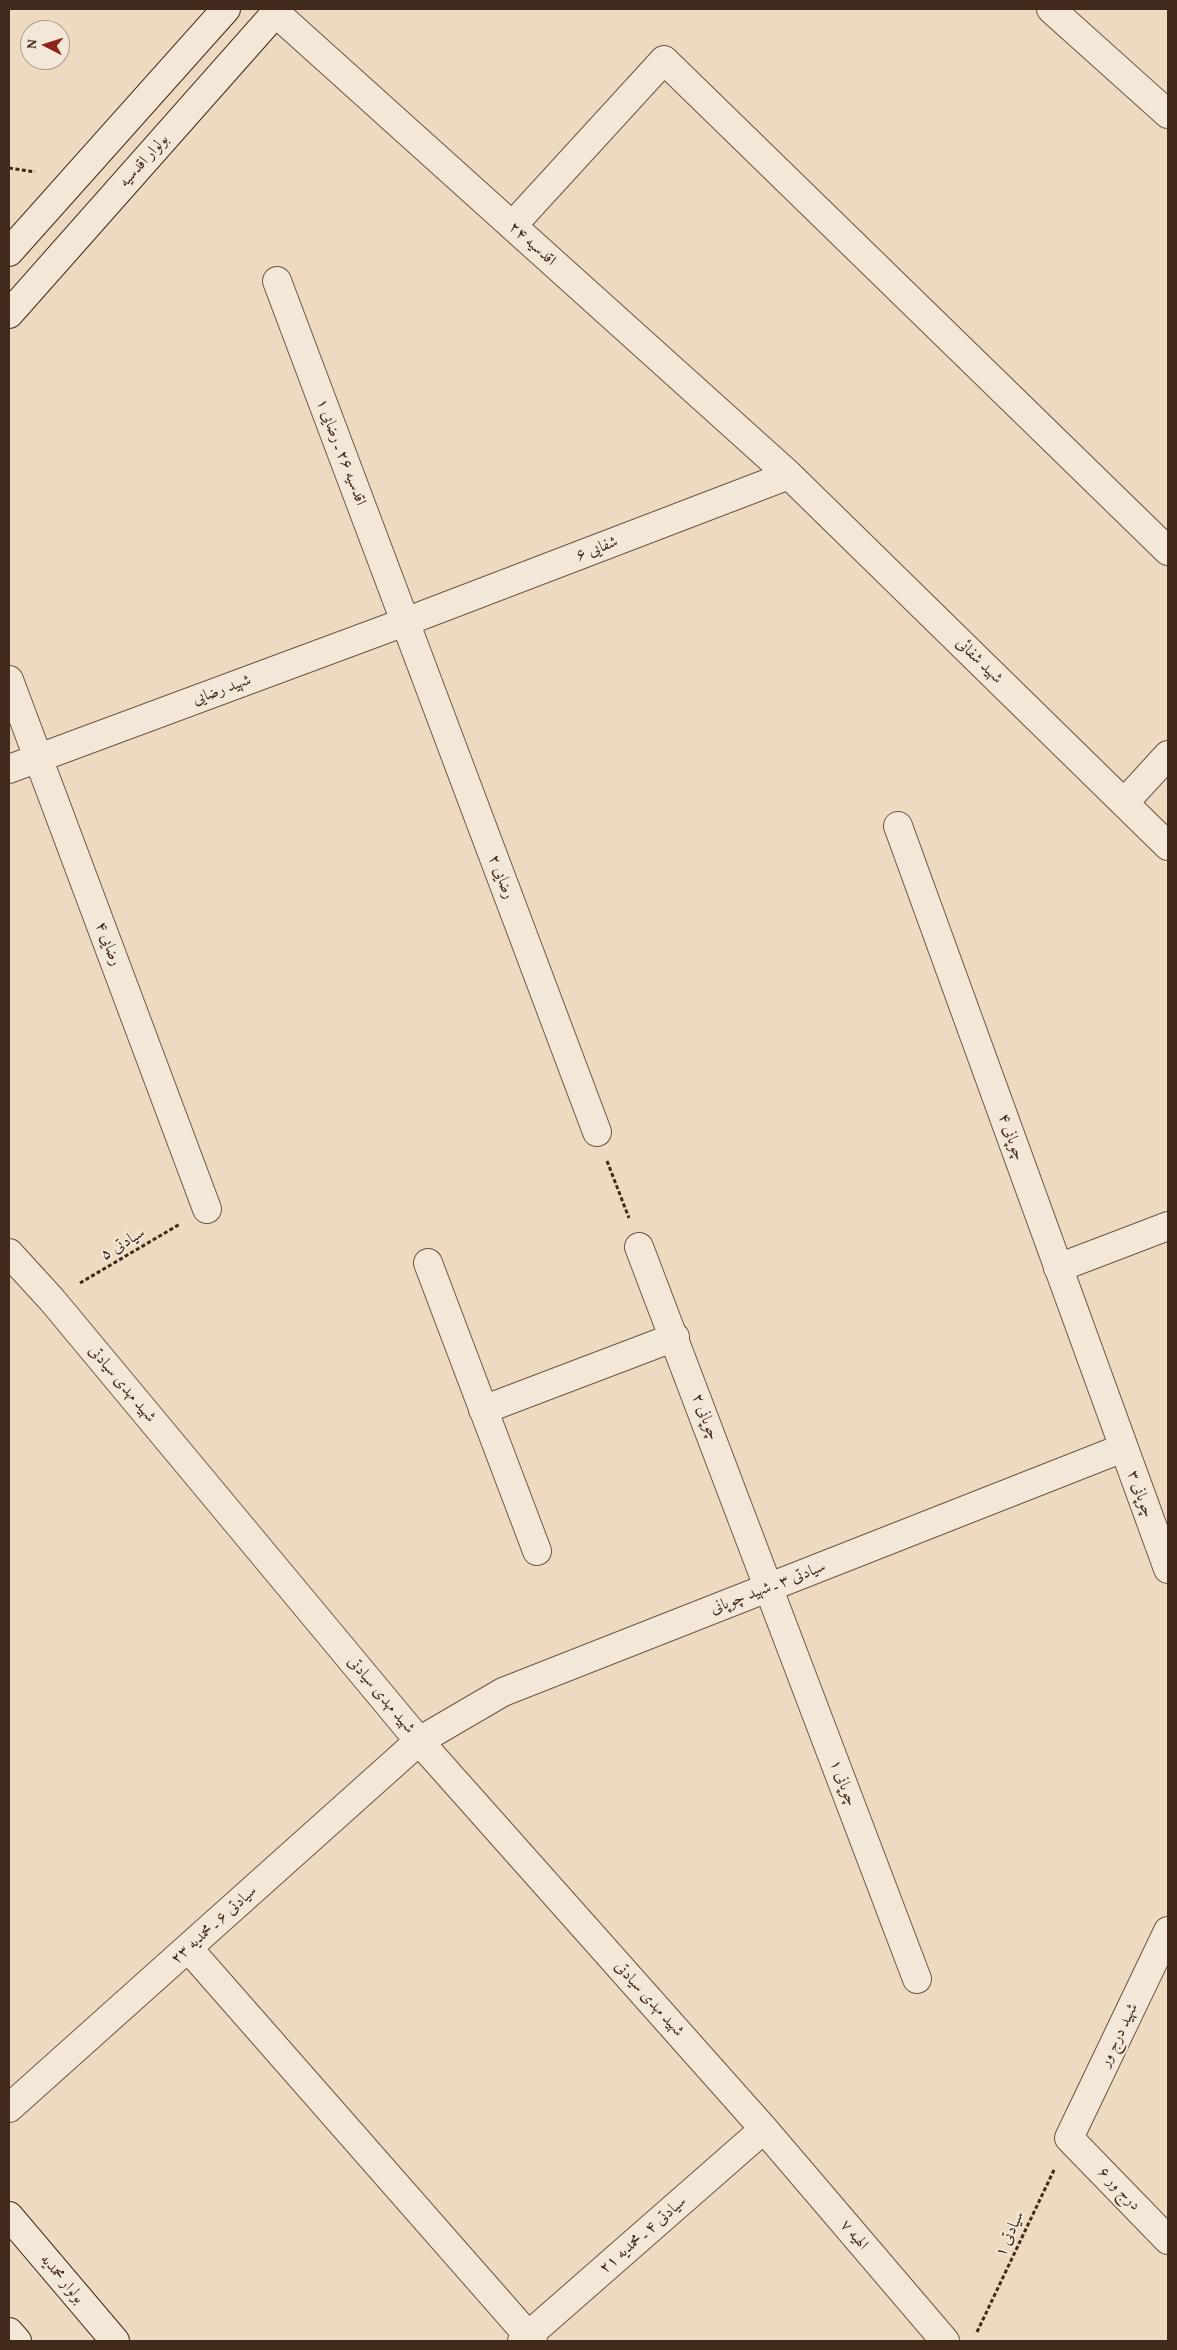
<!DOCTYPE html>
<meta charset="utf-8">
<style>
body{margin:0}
#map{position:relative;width:1177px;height:2350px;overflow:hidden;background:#eddac1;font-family:"Gentium Book Plus",serif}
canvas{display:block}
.frame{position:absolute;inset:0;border:10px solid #412a1b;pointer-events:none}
.north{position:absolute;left:20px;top:20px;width:50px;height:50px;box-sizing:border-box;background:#f3e7d7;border:1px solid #ac9b8c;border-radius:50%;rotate:275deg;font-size:14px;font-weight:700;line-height:20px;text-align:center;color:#412a1b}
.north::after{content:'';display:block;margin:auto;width:18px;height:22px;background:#8f2418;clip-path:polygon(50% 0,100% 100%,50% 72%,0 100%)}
</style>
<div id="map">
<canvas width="1177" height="2350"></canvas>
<div class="frame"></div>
<div class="north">N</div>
</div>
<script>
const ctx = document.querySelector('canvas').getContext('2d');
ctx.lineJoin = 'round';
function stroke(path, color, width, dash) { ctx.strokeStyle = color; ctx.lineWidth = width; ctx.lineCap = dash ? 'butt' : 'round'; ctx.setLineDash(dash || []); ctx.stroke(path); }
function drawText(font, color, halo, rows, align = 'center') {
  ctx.font = font + ' "Gentium Book Plus",Amiri,serif'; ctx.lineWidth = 4; ctx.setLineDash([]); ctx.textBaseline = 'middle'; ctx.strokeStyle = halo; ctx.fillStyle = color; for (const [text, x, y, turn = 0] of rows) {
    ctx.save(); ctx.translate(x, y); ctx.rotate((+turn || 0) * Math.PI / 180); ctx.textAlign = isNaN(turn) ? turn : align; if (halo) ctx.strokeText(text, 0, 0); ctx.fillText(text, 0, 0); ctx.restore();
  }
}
const path = new Path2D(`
 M9 168 35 172
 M607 1161 629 1218
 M80 1283 180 1224
 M977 2332 1054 2170`);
const minor = new Path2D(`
 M1051 9 1168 114
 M276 13 789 475 1168 846
 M512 226 664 60 1168 551
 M277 281 597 1132
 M9 680 207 1209
 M9 769 405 622 789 475
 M1124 803 1168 755
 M898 826 1168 1569
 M639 1247 917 1979
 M9 1253 52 1300 419 1741 764 2129 945 2341
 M428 1263 537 1551
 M1058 1268 1168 1226
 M483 1410 675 1337
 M1168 1931 1069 2138 1168 2240
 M188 1948 533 2341
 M9 2108 419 1741 503 1692 1123 1448
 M522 2341 764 2129`);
const secondary = new Path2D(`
 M9 252 226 9
 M9 314 279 9
 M9 2216 115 2341
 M9 2332 17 2341`);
const streetNames = [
 ["بولوار اقدسیه",144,161,-48],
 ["اقدسیه ۲۴",532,244,42],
 ["اقدسیه ۲۶ ـ رضایی ۱",341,452,69],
 ["شفایی ۶",597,549,-21],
 ["شهید شفائی",979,661,44],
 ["شهید رضایی",222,690,-20],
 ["رضایی ۲",501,877,69],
 ["رضایی ۴",108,944,69],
 ["چوپانی ۴",1011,1137,70],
 ["سیادتی ۵",123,1244,-31],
 ["شهید مهدی سیادتی",122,1384,50],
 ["چوپانی ۲",705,1417,69],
 ["چوپانی ۳",1140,1494,70],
 ["سیادتی ۳ ـ شهید چوپانی",768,1588,-21],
 ["شهید مهدی سیادتی",381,1695,50],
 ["چوپانی ۱",843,1783,69],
 ["سیادتی ۶ ـ محمدیه ۲۳",214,1925,-42],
 ["شهید مهدی سیادتی",649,1999,48],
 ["شهید درج ور",1119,2035,-64],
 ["درج ور ۶",1119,2189,46],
 ["سیادتی ۱",1010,2234,-65],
 ["سیادتی ۴ ـ محمدیه ۲۱",643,2235,-41],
 ["الهیه ۷",854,2235,50],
 ["بولوار محمدیه",62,2279,50]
];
stroke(minor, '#6c5644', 30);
stroke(secondary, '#412a1b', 30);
stroke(path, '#412a1b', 3, [4, 2.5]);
stroke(minor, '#f3e7d7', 28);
stroke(secondary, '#f3e7d7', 28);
drawText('16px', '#412a1b', '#f3e7d7', streetNames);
</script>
